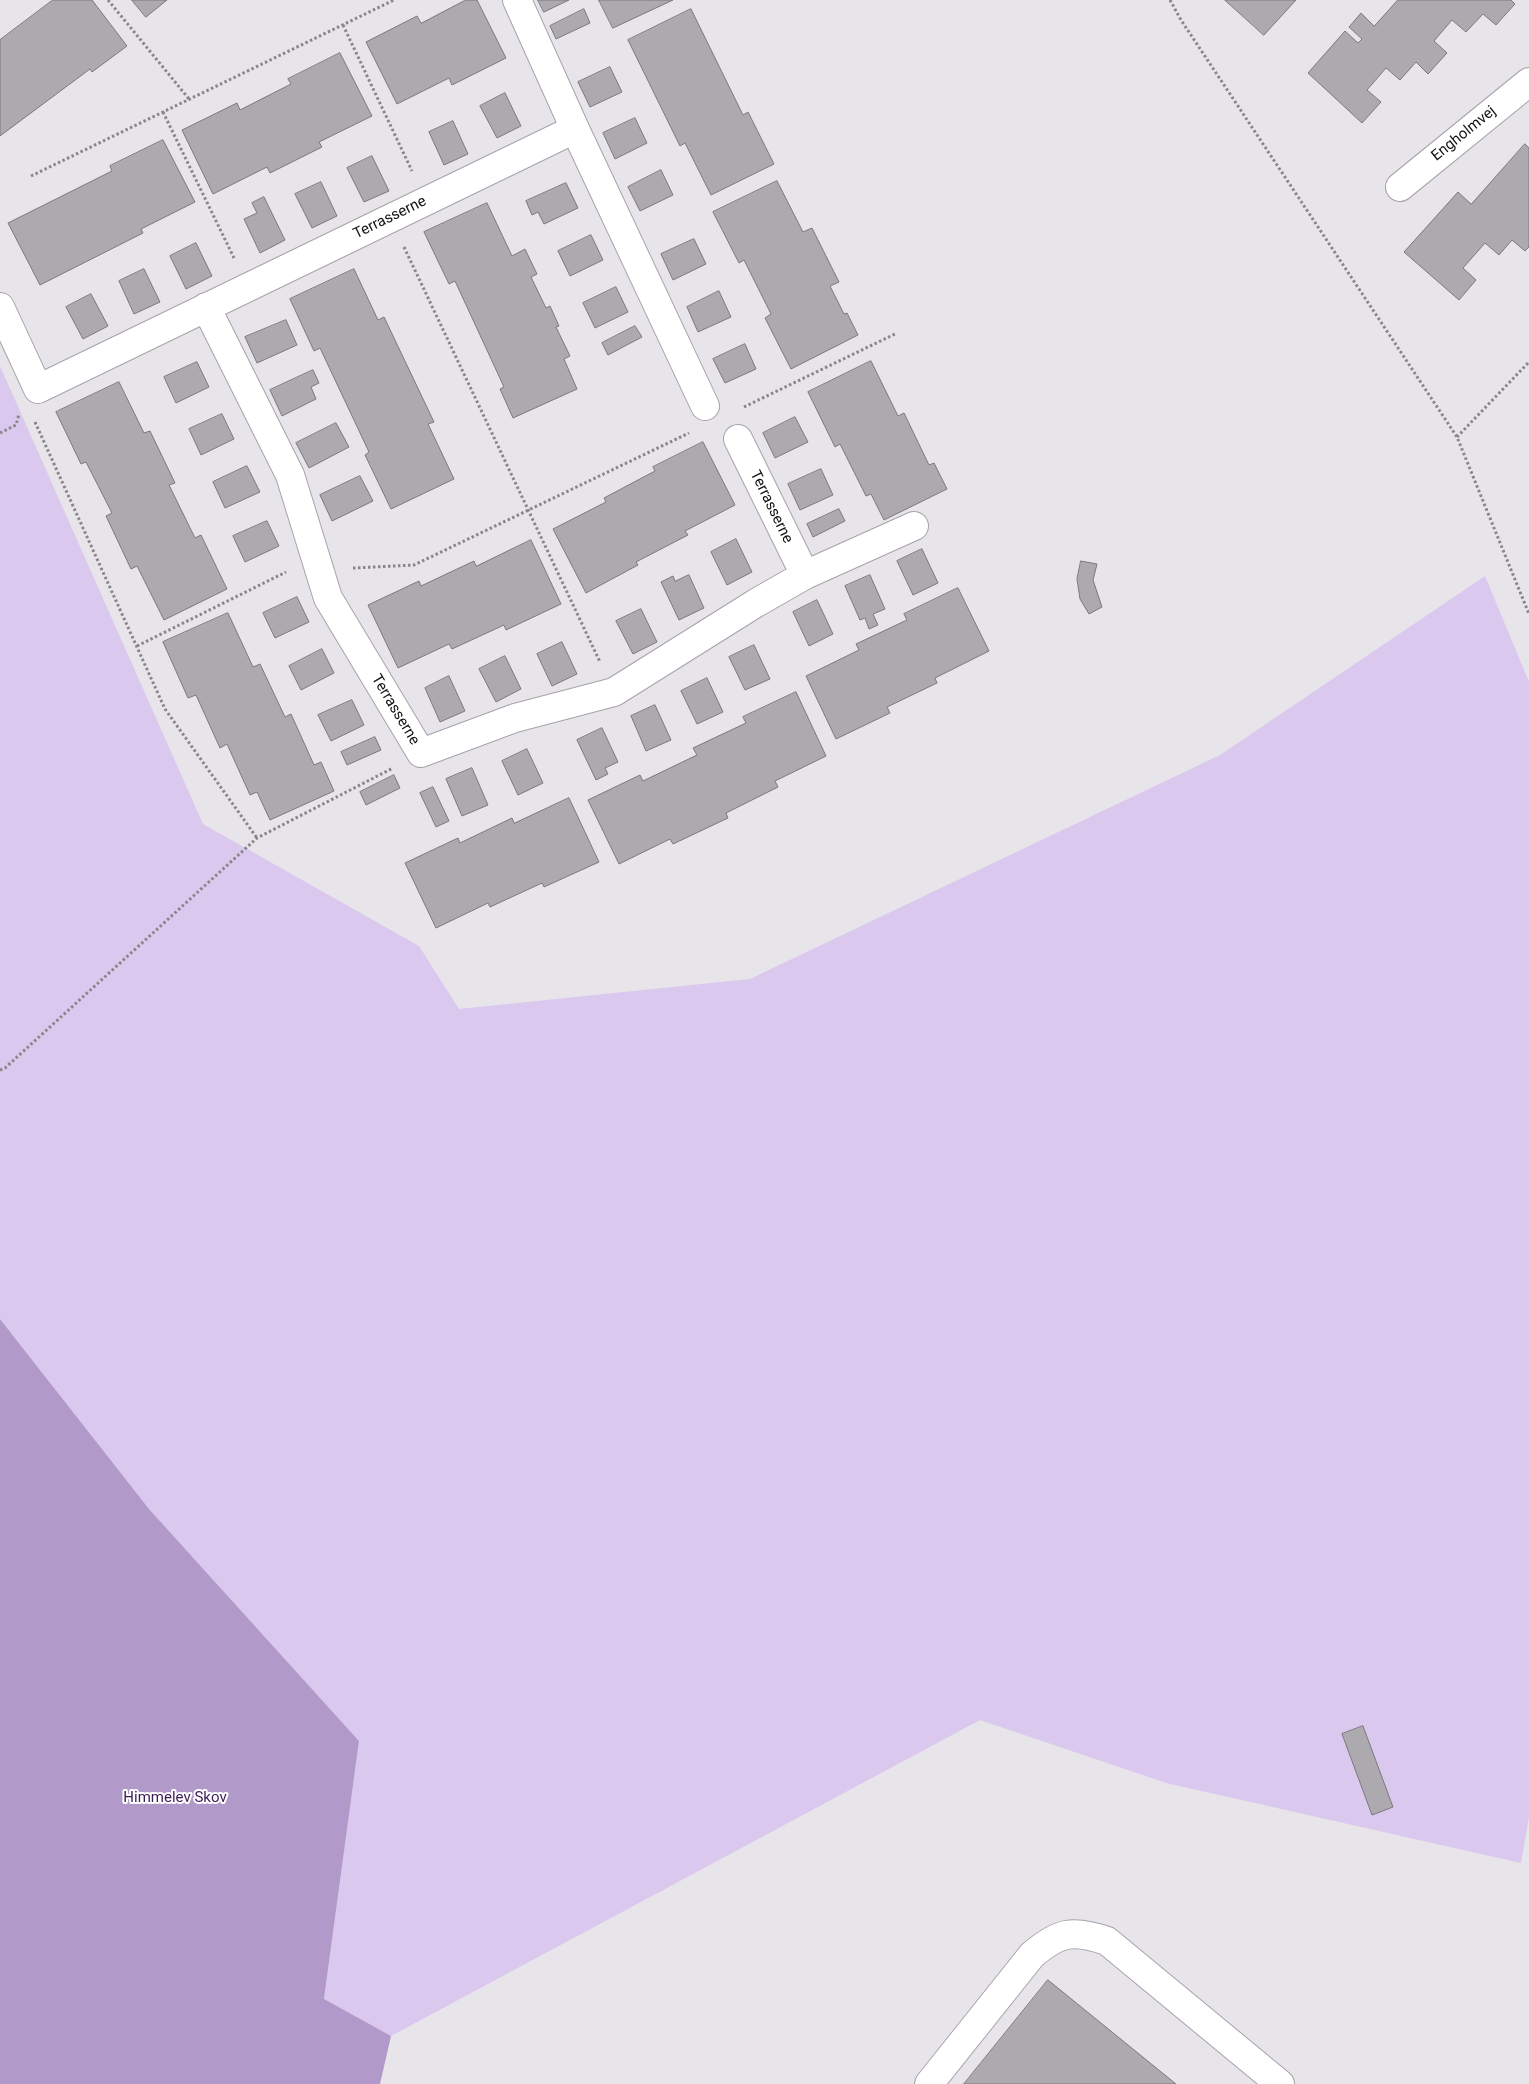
<!DOCTYPE html>
<style>
body{margin:0}
canvas{display:block;background:#e7e4ea}
</style>
<canvas width="1529" height="2084"></canvas>
<script>
const ctx = document.querySelector('canvas').getContext('2d');
ctx.lineJoin = 'round';
function fillPath(path, color) { ctx.fillStyle = color; ctx.fill(path, 'evenodd'); }
function stroke(path, color, width, dash) { ctx.strokeStyle = color; ctx.lineWidth = width; ctx.lineCap = dash ? 'butt' : 'round'; ctx.setLineDash(dash || []); ctx.stroke(path); }
function drawText(font, color, halo, rows, align = 'center') {
  ctx.font = font + ' Roboto,sans-serif'; ctx.lineWidth = 4; ctx.setLineDash([]); ctx.textBaseline = 'middle'; ctx.strokeStyle = halo; ctx.fillStyle = color; for (const [text, x, y, turn = 0] of rows) {
    ctx.save(); ctx.translate(x, y); ctx.rotate((+turn || 0) * Math.PI / 180); ctx.textAlign = isNaN(turn) ? turn : align; if (halo) ctx.strokeText(text, 0, 0); ctx.fillText(text, 0, 0); ctx.restore();
  }
}
const green = new Path2D(`
 M0 366 203 824 419 946 459 1009 750 979 1220 755 1485 576 1529 682V1817L1521 1863 1166 1783 980 1720 391 2036 324 2000 359 1741 149 1509 0 1319Z`);
const forest = new Path2D(`
 M0 1319 149 1509 359 1741 324 1999 391 2036 380 2084H0Z`);
const building = new Path2D(`
 M53 0H92L127 46 92 72 90 69 0 136V40Z
 M132 0H167L146 17Z
 M466 0H477L506 58 452 85 449 78 397 104 366 42 417 16 421 23Z
 M538 0H569L544 12Z
 M599 0H673L613 28Z
 M1225 0H1296L1264 35Z
 M1398 0H1511L1515 4 1496 25 1483 14 1466 32 1452 20 1434 41 1447 53 1428 74 1416 62 1400 80 1386 68 1367 90 1381 102 1362 123 1308 73 1345 31 1358 43 1362 39 1349 27 1361 13 1374 26Z
 M584 9 590 23 556 39 550 26Z
 M691 9 743 115 748 112 774 164 711 195 685 143 680 146 628 40Z
 M340 53 372 116 319 142 322 147 270 173 267 167 213 194 182 130 237 103 240 110 291 84 288 79Z
 M610 67 622 92 590 107 578 82Z
 M505 93 521 126 497 138 480 106Z
 M635 118 647 143 615 159 603 133Z
 M453 121 468 154 444 165 429 132Z
 M163 140 195 202 141 229 143 233 40 285 8 223 112 171 110 166Z
 M1525 144 1529 148V247L1525 251 1512 240 1499 255 1485 243 1463 268 1476 280 1459 300 1404 252 1458 192 1471 204Z
 M372 156 389 191 364 202 347 168Z
 M661 170 673 195 640 211 628 187Z
 M777 181 803 232 812 228 839 282 830 286 844 314 847 313 858 335 791 369 765 318 771 314 744 260 739 263 713 212Z
 M321 182 337 216 312 228 295 194Z
 M566 183 578 208 544 224 538 212 532 215 526 201Z
 M264 197 285 240 260 253 244 219 257 213 252 203Z
 M487 203 512 256 525 249 537 274 531 277 546 308 550 306 559 326 556 327 570 356 564 359 577 389 513 418 500 389 504 387 455 281 449 284 424 232Z
 M591 235 603 260 570 276 558 251Z
 M694 239 706 264 673 280 661 254Z
 M196 243 212 276 186 289 170 256Z
 M144 269 160 302 134 314 119 281Z
 M354 269 378 320 384 317 434 422 428 424 454 479 391 509 365 455 369 452 320 348 314 351 290 299Z
 M616 287 628 312 595 328 583 303Z
 M719 291 731 317 698 332 687 307Z
 M91 294 108 326 83 339 66 307Z
 M286 320 297 345 257 363 245 337Z
 M635 326 642 337 608 355 602 343Z
 M745 344 756 369 725 383 713 359Z
 M871 361 898 416 904 413 929 465 934 463 947 489 884 520 871 494 866 496 840 444 835 447 808 392Z
 M197 362 209 387 176 403 164 377Z
 M313 370 319 383 311 387 316 399 282 416 270 390Z
 M119 382 144 433 150 431 175 483 169 485 195 538 201 535 227 589 164 620 137 566 131 569 106 516 112 513 86 462 81 464 56 412Z
 M222 414 234 439 201 455 189 429Z
 M795 417 808 442 775 458 763 433Z
 M336 423 349 447 309 468 296 443Z
 M703 442 735 505 685 531 688 535 636 562 638 565 586 593 553 529 606 502 604 498 655 471 653 467Z
 M247 466 260 492 225 508 213 482Z
 M821 469 833 495 800 510 788 484Z
 M360 476 373 501 332 521 320 495Z
 M839 509 845 521 813 537 807 524Z
 M267 521 279 546 245 562 233 536Z
 M736 539 752 572 727 585 711 552Z
 M531 540 561 604 506 630 504 625 452 649 449 644 398 668 368 605 419 581 421 586 474 561 476 566Z
 M922 549 938 583 913 595 897 561Z
 M1081 561 1097 564 1093 580 1102 607 1089 614 1080 599 1077 579Z
 M689 575 704 608 679 620 661 582 673 576 675 581Z
 M870 575 885 609 873 614 878 625 869 629 865 618 860 620 845 586Z
 M958 588 989 651 935 678 937 683 887 707 890 713 836 739 806 676 859 650 856 644 907 620 904 614Z
 M297 597 309 622 275 638 263 613Z
 M817 600 833 634 809 646 793 612Z
 M641 609 657 642 633 654 616 621Z
 M228 613 253 667 260 664 285 717 291 714 314 765 321 762 334 791 270 820 257 792 250 795 227 744 220 748 196 695 188 698 163 642Z
 M562 642 577 674 552 686 537 654Z
 M754 645 770 679 745 690 729 657Z
 M322 649 334 673 301 690 289 666Z
 M505 656 521 689 496 702 479 669Z
 M449 676 465 711 440 722 425 688Z
 M707 678 723 712 697 724 681 691Z
 M796 692 826 756 775 781 778 787 726 813 728 818 673 844 670 839 619 864 588 800 640 775 643 781 697 755 693 748 746 723 743 717Z
 M352 700 364 725 331 741 318 715Z
 M655 705 671 740 646 751 631 716Z
 M602 728 618 762 605 768 608 774 596 780 577 740Z
 M375 737 381 750 347 765 341 752Z
 M527 749 543 783 518 795 502 761Z
 M472 768 488 805 462 816 446 779Z
 M394 775 400 788 366 805 360 792Z
 M433 787 449 821 436 827 420 793Z
 M569 798 599 862 544 887 542 883 490 907 488 903 436 928 405 863 458 838 460 843 512 818 514 823Z
 M1363 1726 1393 1807 1372 1815 1342 1734Z
 M1048 1980 1176 2084H964Z`);
const path = new Path2D(`
 M108 0 189 99
 M1170 0 1181 20 1457 437 1529 614
 M343 25 412 171
 M163 112 234 258
 M31 176 394 0
 M404 247 600 662
 M744 407 897 333
 M35 422 165 709 257 838
 M0 433 16 425 19 414
 M1457 437 1529 362
 M353 568 414 565 689 433
 M137 646 286 572
 M0 1070 5 1068 257 838 393 768`);
const minor = new Path2D(`
 M517 0 575 129 705 406
 M1400 187 1529 82
 M0 307 38 389 575 129
 M206 307 290 475 328 598 421 753 515 718 614 692 756 603 805 575 914 526
 M738 439 805 575
 M929 2084 1032 1955C1059 1932 1073 1929 1107 1941L1280 2084`);
const streetNames = [
 ["Engholmvej",1464,134,-39],
 ["Terrasserne",390,218,-26],
 ["Terrasserne",771,507,64],
 ["Terrasserne",395,710,59]
];
const parkNames = [
 ["Himmelev Skov",175,1798]
];
fillPath(green, '#dbc8ef');
fillPath(forest, '#b19ac9');
fillPath(building, '#aca9af');
stroke(building, '#7b797e', 1);
stroke(minor, '#a6a3a9', 30);
stroke(path, '#89868b', 3, [2.5, 2.5]);
stroke(minor, '#fff', 28);
drawText('15px', '#121113', '#fff', streetNames);
drawText('15px', '#3b1b55', '#fff', parkNames);
</script>
